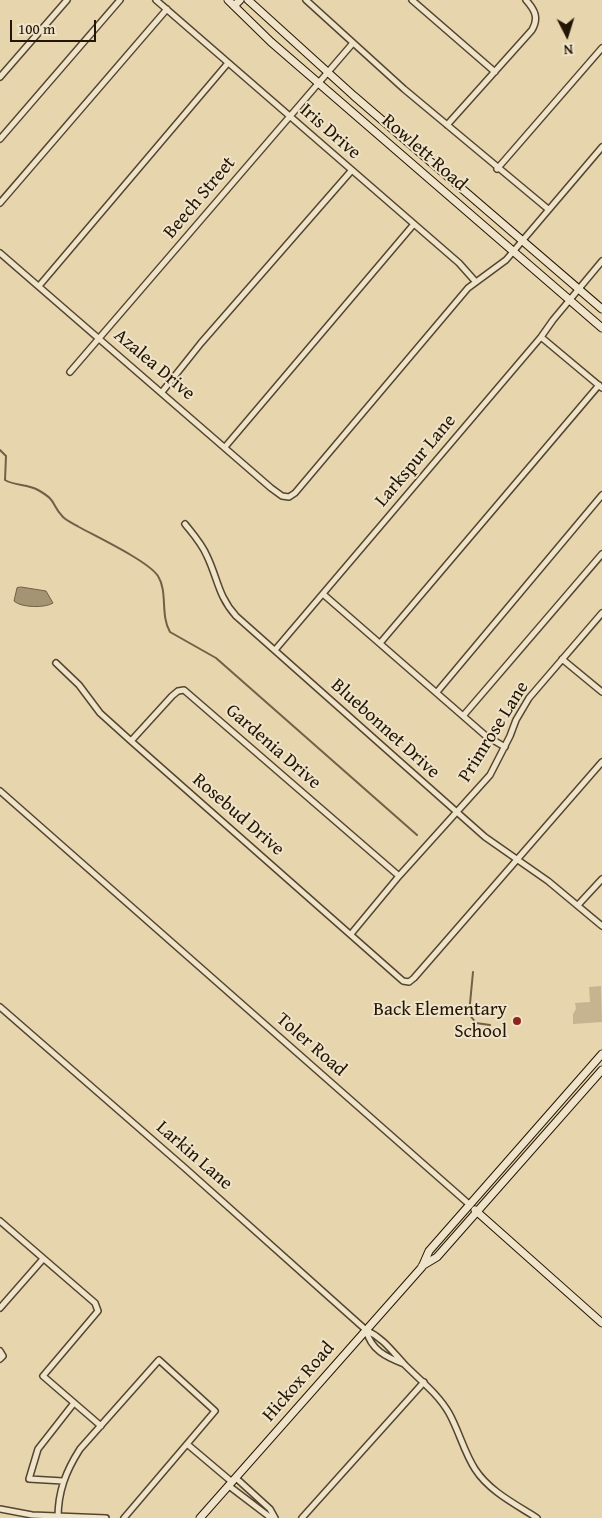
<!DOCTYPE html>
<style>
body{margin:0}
#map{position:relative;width:602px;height:1518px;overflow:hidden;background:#e7d5ad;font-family:"Gentium Book Plus",serif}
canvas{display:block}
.north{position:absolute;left:542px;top:10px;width:50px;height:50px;-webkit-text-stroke:4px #efe4ca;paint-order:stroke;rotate:175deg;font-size:14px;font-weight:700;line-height:20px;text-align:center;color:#231503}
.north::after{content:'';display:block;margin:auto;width:18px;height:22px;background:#231503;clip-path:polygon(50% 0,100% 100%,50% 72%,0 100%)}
.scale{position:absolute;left:10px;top:20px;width:86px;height:22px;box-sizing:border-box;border:2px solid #231503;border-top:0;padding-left:6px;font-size:15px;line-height:18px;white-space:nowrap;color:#231503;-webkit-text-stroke:4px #efe4ca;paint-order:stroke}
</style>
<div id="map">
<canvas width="602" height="1518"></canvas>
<div class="north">N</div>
<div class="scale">100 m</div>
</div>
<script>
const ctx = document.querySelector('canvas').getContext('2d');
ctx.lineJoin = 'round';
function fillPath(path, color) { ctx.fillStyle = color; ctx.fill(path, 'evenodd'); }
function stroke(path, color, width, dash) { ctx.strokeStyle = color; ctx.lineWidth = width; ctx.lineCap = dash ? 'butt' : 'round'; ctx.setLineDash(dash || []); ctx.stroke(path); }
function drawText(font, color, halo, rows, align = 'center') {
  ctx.font = font + ' "Gentium Book Plus",serif'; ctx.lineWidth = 4; ctx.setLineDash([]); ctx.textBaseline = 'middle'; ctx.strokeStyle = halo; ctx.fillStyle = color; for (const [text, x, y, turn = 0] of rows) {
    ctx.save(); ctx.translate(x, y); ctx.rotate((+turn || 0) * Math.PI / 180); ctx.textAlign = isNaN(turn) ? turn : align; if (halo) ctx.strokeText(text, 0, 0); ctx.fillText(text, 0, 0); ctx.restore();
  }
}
const green = new Path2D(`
 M601 986 602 1022 573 1024V1014L576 1009 575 1003 590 1002 589 987Z`);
const water = new Path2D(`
 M21 587 46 591 53 603C46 608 21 608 14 601L17 588Z`);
const stream = new Path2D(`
 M0 450 6 456 5 480C15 486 27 484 38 490 58 501 51 505 63 517 67 521 74 524 79 527 97 537 148 561 158 576 168 592 160 615 170 632L216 658 417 835
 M473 972 469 1014 476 1023 490 1025`);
const street = new Path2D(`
 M156 0 459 263 475 281
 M306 0 404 89 548 209
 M412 0 495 72
 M0 77 67 0
 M447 125 532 30C539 18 535 10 526 0
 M0 139 120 0
 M497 169 602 48
 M0 203 167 9
 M0 253 271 488 282 496 289 497 295 493 468 288 506 260 602 147
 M39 286 228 63
 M541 337 602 388
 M70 372 353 43
 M162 392 201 343 352 170
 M225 447 414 224
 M185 524C193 534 202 544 207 556 218 579 218 596 236 616L485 837 548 881 602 926
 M323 594 486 736 505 747
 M381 642 599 385
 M275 650 541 337 553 320 602 261
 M562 659 602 692
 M56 663 79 685 100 713 131 741 403 981 409 982 414 978 602 762
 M437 692 602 495
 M463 716 602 554
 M131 741 172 696 178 691 184 690 399 876
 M0 791 470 1205
 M578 905 602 879
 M351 934 399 876 490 775 510 736 516 720 529 698 602 613
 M0 1007 186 1169 366 1330C383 1338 392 1351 405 1365 420 1380 438 1394 449 1413 459 1431 464 1452 475 1469 489 1491 515 1504 537 1518
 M0 1221 95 1303 98 1311 43 1376 101 1426
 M0 1308 43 1259
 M366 1330C371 1350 386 1357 404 1364
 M0 1351 3 1356 0 1359
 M187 1444 232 1482
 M236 1478 270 1509 275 1518
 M63 1481 29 1479 38 1449 74 1403
 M229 1486 271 1518
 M0 1509 32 1515 106 1518
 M58 1518C58 1491 66 1471 80 1449L159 1360 215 1411 124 1518
 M302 1518 424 1382`);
const secondary = new Path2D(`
 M228 0 271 42 602 328
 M248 0 354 96 602 309
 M234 6 240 0
 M475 1210 602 1323
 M422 1266 437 1257 602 1070
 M200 1518 422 1267 429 1251 602 1054`);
const markers = [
 [517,1021,5,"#8f2418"]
];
const streetNames = [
 ["Iris Drive",330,132,41],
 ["Rowlett Road",424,153,41],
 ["Beech Street",200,198,-50],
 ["Azalea Drive",154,365,40],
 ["Larkspur Lane",416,461,-50],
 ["Bluebonnet Drive",385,729,42],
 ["Primrose Lane",494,732,-58],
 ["Gardenia Drive",273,747,41],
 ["Rosebud Drive",238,815,41],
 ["Toler Road",311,1045,41],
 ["Larkin Lane",194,1156,41],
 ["Hickox Road",299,1382,-49]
];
const poiNames = [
 ["Back Elementary",507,1010],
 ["School",507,1032]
];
fillPath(green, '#c6b490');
fillPath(water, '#a49473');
stroke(water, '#706146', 1);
stroke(stream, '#706146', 2);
stroke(street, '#54452e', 8);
stroke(secondary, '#231503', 9);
stroke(street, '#efe4ca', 5);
stroke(secondary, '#efe4ca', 7);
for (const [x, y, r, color] of markers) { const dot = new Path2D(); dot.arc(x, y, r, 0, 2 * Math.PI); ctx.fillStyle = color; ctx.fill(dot); stroke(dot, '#efe4ca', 2); }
drawText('19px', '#231503', '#efe4ca', streetNames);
drawText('19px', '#231503', '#efe4ca', poiNames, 'right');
</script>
